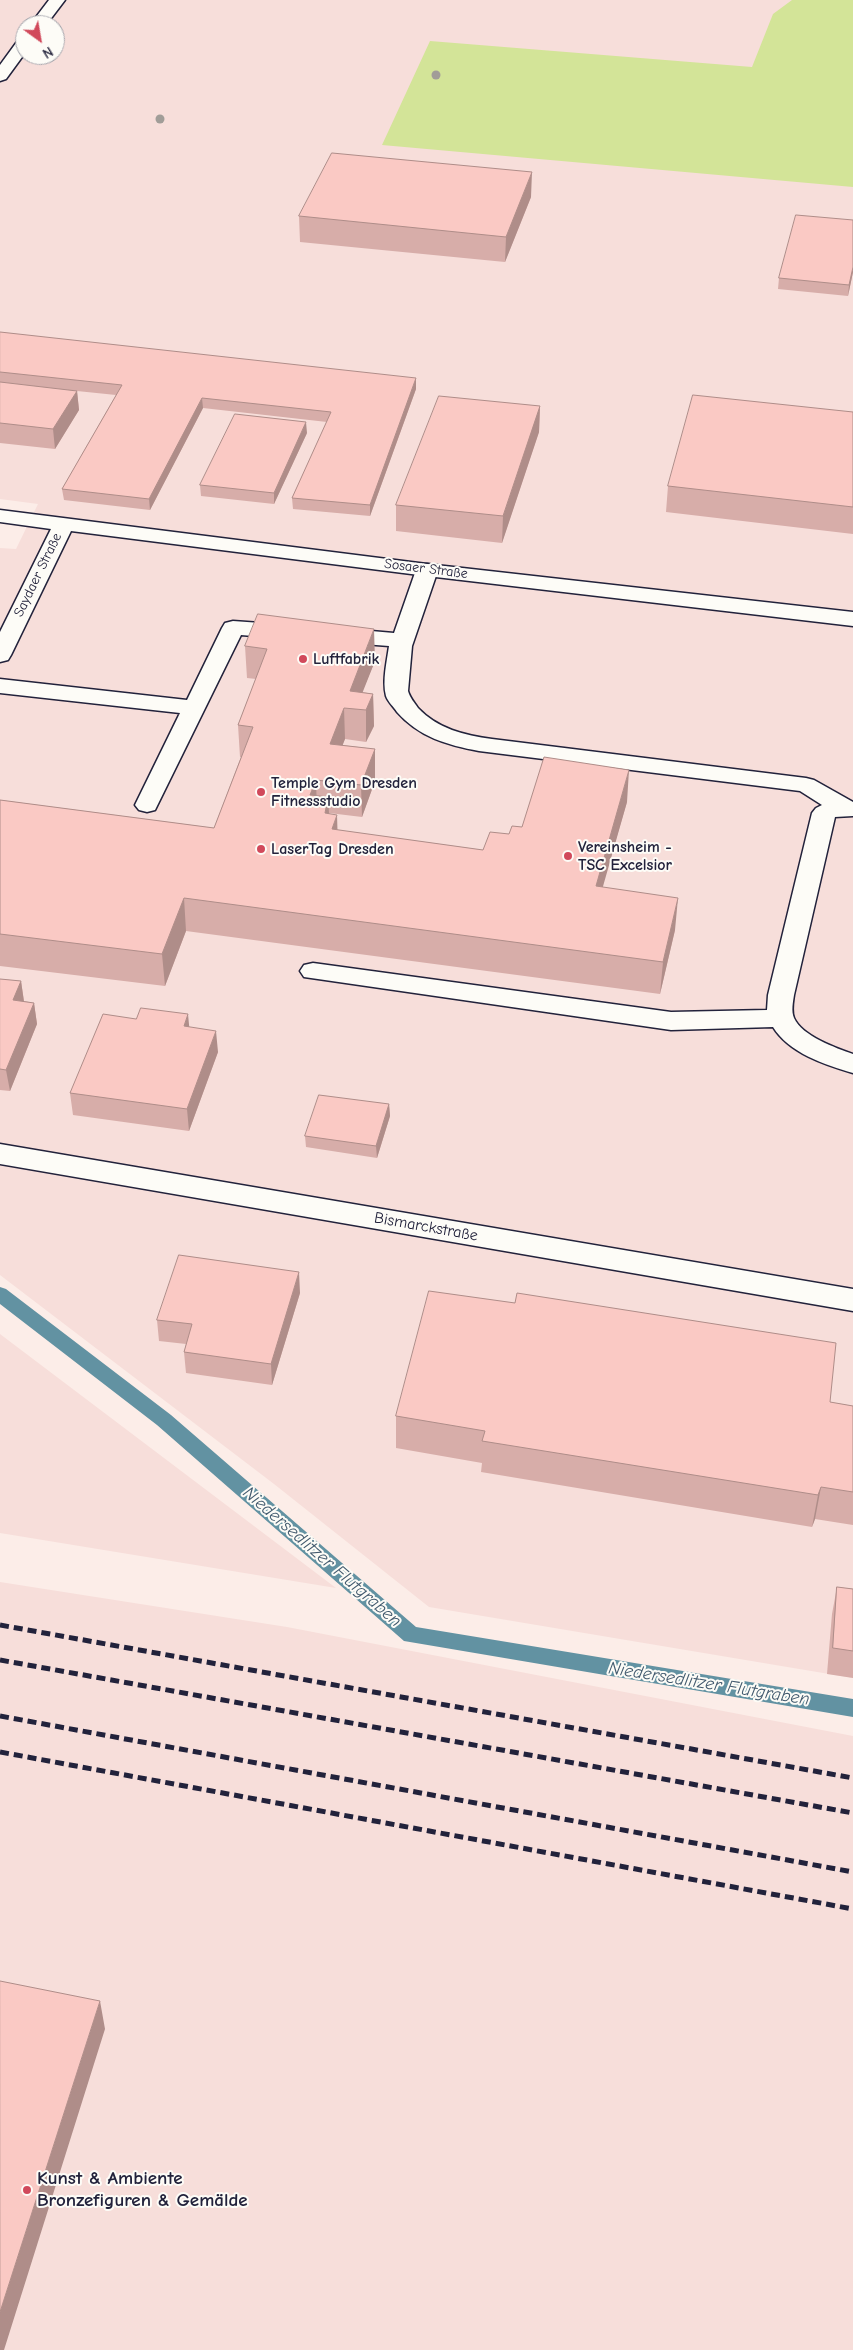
<!DOCTYPE html>
<meta charset="utf-8">
<style>
body{margin:0}
#map{position:relative;width:853px;height:2350px;overflow:hidden;background:#fcede8;font-family:"Comic Neue",sans-serif}
canvas{display:block}
.north{position:absolute;left:15px;top:15px;width:50px;height:50px;box-sizing:border-box;background:#fdfcf7;border:1px solid #a5a5ac;border-radius:50%;rotate:148deg;font-size:14px;font-weight:700;line-height:20px;text-align:center;color:#22223b}
.north::after{content:'';display:block;margin:auto;width:18px;height:22px;background:#d1495b;clip-path:polygon(50% 0,100% 100%,50% 72%,0 100%)}
</style>
<div id="map">
<canvas width="853" height="2350"></canvas>
<div class="north">N</div>
</div>
<script>
const ctx = document.querySelector('canvas').getContext('2d');
ctx.lineJoin = 'round';
function fillPath(path, color) { ctx.fillStyle = color; ctx.fill(path, 'evenodd'); }
function stroke(path, color, width, dash) { ctx.strokeStyle = color; ctx.lineWidth = width; ctx.lineCap = dash ? 'butt' : 'round'; ctx.setLineDash(dash || []); ctx.stroke(path); }
function drawText(font, color, halo, rows, align = 'center') {
  ctx.font = font + ' "Comic Neue",sans-serif'; ctx.lineWidth = 4; ctx.setLineDash([]); ctx.textBaseline = 'middle'; ctx.strokeStyle = halo; ctx.fillStyle = color; for (const [text, x, y, turn = 0] of rows) {
    ctx.save(); ctx.translate(x, y); ctx.rotate((+turn || 0) * Math.PI / 180); ctx.textAlign = isNaN(turn) ? turn : align; if (halo) ctx.strokeText(text, 0, 0); ctx.fillText(text, 0, 0); ctx.restore();
  }
}
const built = new Path2D(`
 M0 0H853V1678L429 1607 274 1484 0 1275V548L16 549 38 504 0 499ZM25 25H55V55H25Z
 M0 1334 336 1588 0 1533Z
 M0 1582 287 1627 853 1736V2350H0Z`);
const green = new Path2D(`
 M792 0H853V187L382 145 430 41 752 67 773 14Z`);
const stream = new Path2D(`
 M0 1287 6 1289 171 1415 416 1627 853 1699V1717L404 1641 157 1425 0 1304Z`);
const service = new Path2D(`
 M49 0H65L46 25H30Z
 M25 37V53L6 79 0 81V65L19 39Z
 M427 564 435 565 438 570 412 646 408 691C410 698 414 702 418 708 438 729 464 735 492 739L806 778 814 780 853 802V816L835 817 794 995C793 1002 791 1011 794 1018 802 1036 836 1048 853 1054V1073C825 1065 789 1053 773 1027L671 1030 304 977 300 971 304 965 313 963 671 1012 767 1010 768 995 812 813 816 808 822 805 800 791 479 751C447 745 419 737 397 712 394 707 388 702 386 696 382 681 387 661 389 646L337 642 329 640 326 635 329 630 337 628 394 633 416 570 419 565Z
 M233 621 289 625 297 627 300 632 297 637 289 639 241 635 155 810 147 812 139 810 135 805 180 713 0 693V679L187 700 222 628 225 623Z`);
const minor = new Path2D(`
 M0 510 427 564 853 612V626L427 576 71 531 11 655 8 660 0 662V632L51 529 0 522Z
 M0 1144 853 1289V1311L0 1164Z`);
const rail = new Path2D(`
 M0 1625 853 1778
 M0 1660 853 1813
 M0 1716 853 1872
 M0 1752 853 1909`);
const trees = [
 [436,75],
 [160,119]
];
const wall = new Path2D(`
 M531 197 505 262 300 242 299 216Z
 M853 272 848 296 778 289 779 278Z
 M0 332 416 389 370 516 293 509 292 498 327 422 203 408 150 510 64 500 62 489 116 395 77 391 79 410 55 449 0 443Z
 M540 406 539 432 502 543 396 531V505Z
 M853 412V534L666 512 668 486Z
 M307 433 274 504 201 496 200 485Z
 M245 646 375 661 362 692 373 694 374 726 366 742 345 739 342 745 375 749V781L362 817 329 813 337 830 483 850 509 834 522 827 627 802 602 887 675 930 660 994 186 931 165 986 0 966V800L214 828 241 757H240L238 725 256 679 247 678Z
 M0 979 21 981 24 1001 34 1003 37 1024 10 1091 0 1090Z
 M190 1027 218 1052 189 1131 73 1115 70 1093Z
 M389 1104 390 1116 377 1158 306 1147 305 1136Z
 M300 1293 272 1385 186 1373 184 1352 186 1344 159 1341 157 1320Z
 M830 1402 853 1406V1525L815 1519 812 1527 481 1472 482 1463 396 1448V1416Z
 M837 1587 853 1589V1678L827 1674 832 1614Z`);
const shadedWall = new Path2D(`
 M532 172 531 197 505 262 506 237Z
 M853 267V272L848 296 849 285Z
 M416 378V389L370 516V505Z
 M77 391 79 410 55 449 53 429Z
 M202 398 203 408 150 510 149 499Z
 M540 406 539 432 502 543 503 516Z
 M306 422 307 433 274 504V493Z
 M374 629 375 661 356 709 350 691Z
 M373 694 374 726 366 742V710Z
 M344 708 345 739 331 776 330 744Z
 M375 749V781L362 817 361 785Z
 M629 770 627 802 594 918 596 886Z
 M316 780 317 812 310 795Z
 M328 797 330 829 325 813Z
 M337 815 338 847 332 829Z
 M184 898 186 931 165 986 162 954Z
 M678 898 675 930 660 994 663 962Z
 M21 981 24 1002 13 1000Z
 M34 1003 37 1024 10 1091 6 1070Z
 M188 1014 190 1035 184 1026Z
 M216 1031 218 1052 189 1131 187 1109Z
 M389 1104 390 1116 377 1158 376 1146Z
 M299 1272 300 1293 272 1385 271 1364Z
 M821 1487 815 1519 812 1527 818 1495Z
 M100 2001 105 2029 4 2350H0V2312Z`);
const building = new Path2D(`
 M332 153 532 172 506 237 299 216Z
 M796 215 853 220V267L849 285 779 278Z
 M0 332 416 378 370 505 292 498 331 412 202 398 149 499 62 489 122 385 0 372Z
 M0 382 77 391 53 429 0 423Z
 M693 395 853 412V507L668 486Z
 M439 396 540 406 503 516 396 505Z
 M235 414 306 422 274 493 200 485Z
 M258 614 374 629 350 691 373 694 366 710 344 708 330 744 375 749 361 785 316 780 310 795 328 797 325 813 337 815 332 829 483 850 490 832 509 834 512 826 522 827 544 757 629 770 596 886 678 898 663 962 184 898 162 954 0 934V800L214 828 253 727 238 725 267 649 245 646Z
 M0 979 21 981 13 1000 34 1003 6 1070 0 1069Z
 M141 1008 188 1014 184 1026 216 1031 187 1109 70 1093 103 1014 136 1019Z
 M319 1095 389 1104 376 1146 305 1136Z
 M179 1255 299 1272 271 1364 184 1352 192 1324 157 1320Z
 M429 1291 515 1303 517 1293 836 1343 830 1402 853 1406V1492L821 1487 818 1495 482 1441 485 1431 396 1416Z
 M837 1587 853 1589V1651L833 1648Z
 M0 1981 100 2001 0 2312Z`);
const markers = [
 [303,659,5,"#d1495b"],
 [261,792,5,"#d1495b"],
 [261,849,5,"#d1495b"],
 [568,856,5,"#d1495b"],
 [27,2190,5,"#d1495b"]
];
const farStreetnames = [
 ["Sosaer Straße",426,569,7],
 ["Saydaer Straße",38,575,-64]
];
const poiNames = [
 ["Luftfabrik",313,659],
 ["Temple Gym Dresden",271,783],
 ["Fitnessstudio",271,801],
 ["Vereinsheim -",578,847],
 ["TSC Excelsior",578,865],
 ["LaserTag Dresden",271,849]
];
const streetNames = [
 ["Bismarckstraße",426,1227,10]
];
const waterNames = [
 ["Niedersedlitzer Flutgraben",322,1557,41],
 ["Niedersedlitzer Flutgraben",709,1684,9]
];
const nearPoinames = [
 ["Kunst & Ambiente",37,2179],
 ["Bronzefiguren & Gemälde",37,2201]
];
fillPath(built, '#f7deda');
fillPath(green, '#d3e498');
fillPath(stream, '#6292a2');
stroke(service, '#22223b', 3);
stroke(minor, '#22223b', 3);
fillPath(service, '#fdfcf7');
fillPath(minor, '#fdfcf7');
stroke(rail, '#22223b', 5, [9, 5]);
ctx.fillStyle = '#a19d98';
for (const [x, y] of trees) { ctx.beginPath(); ctx.arc(x, y, 4.5, 0, 2 * Math.PI); ctx.fill(); }
fillPath(wall, '#d7ada9');
fillPath(shadedWall, '#af8d89');
fillPath(building, '#fac9c4');
stroke(building, '#af8d89', 1);
for (const [x, y, r, color] of markers) { const dot = new Path2D(); dot.arc(x, y, r, 0, 2 * Math.PI); ctx.fillStyle = color; ctx.fill(dot); stroke(dot, '#fdfcf7', 2); }
drawText('14px', '#22223b', '#fdfcf7', farStreetnames);
drawText('bold 16px', '#22223b', '#fdfcf7', poiNames, 'left');
drawText('16px', '#22223b', '#fdfcf7', streetNames);
drawText('italic 18px', '#425a6e', '#fdfcf7', waterNames);
drawText('bold 19px', '#22223b', '#fdfcf7', nearPoinames, 'left');
</script>
